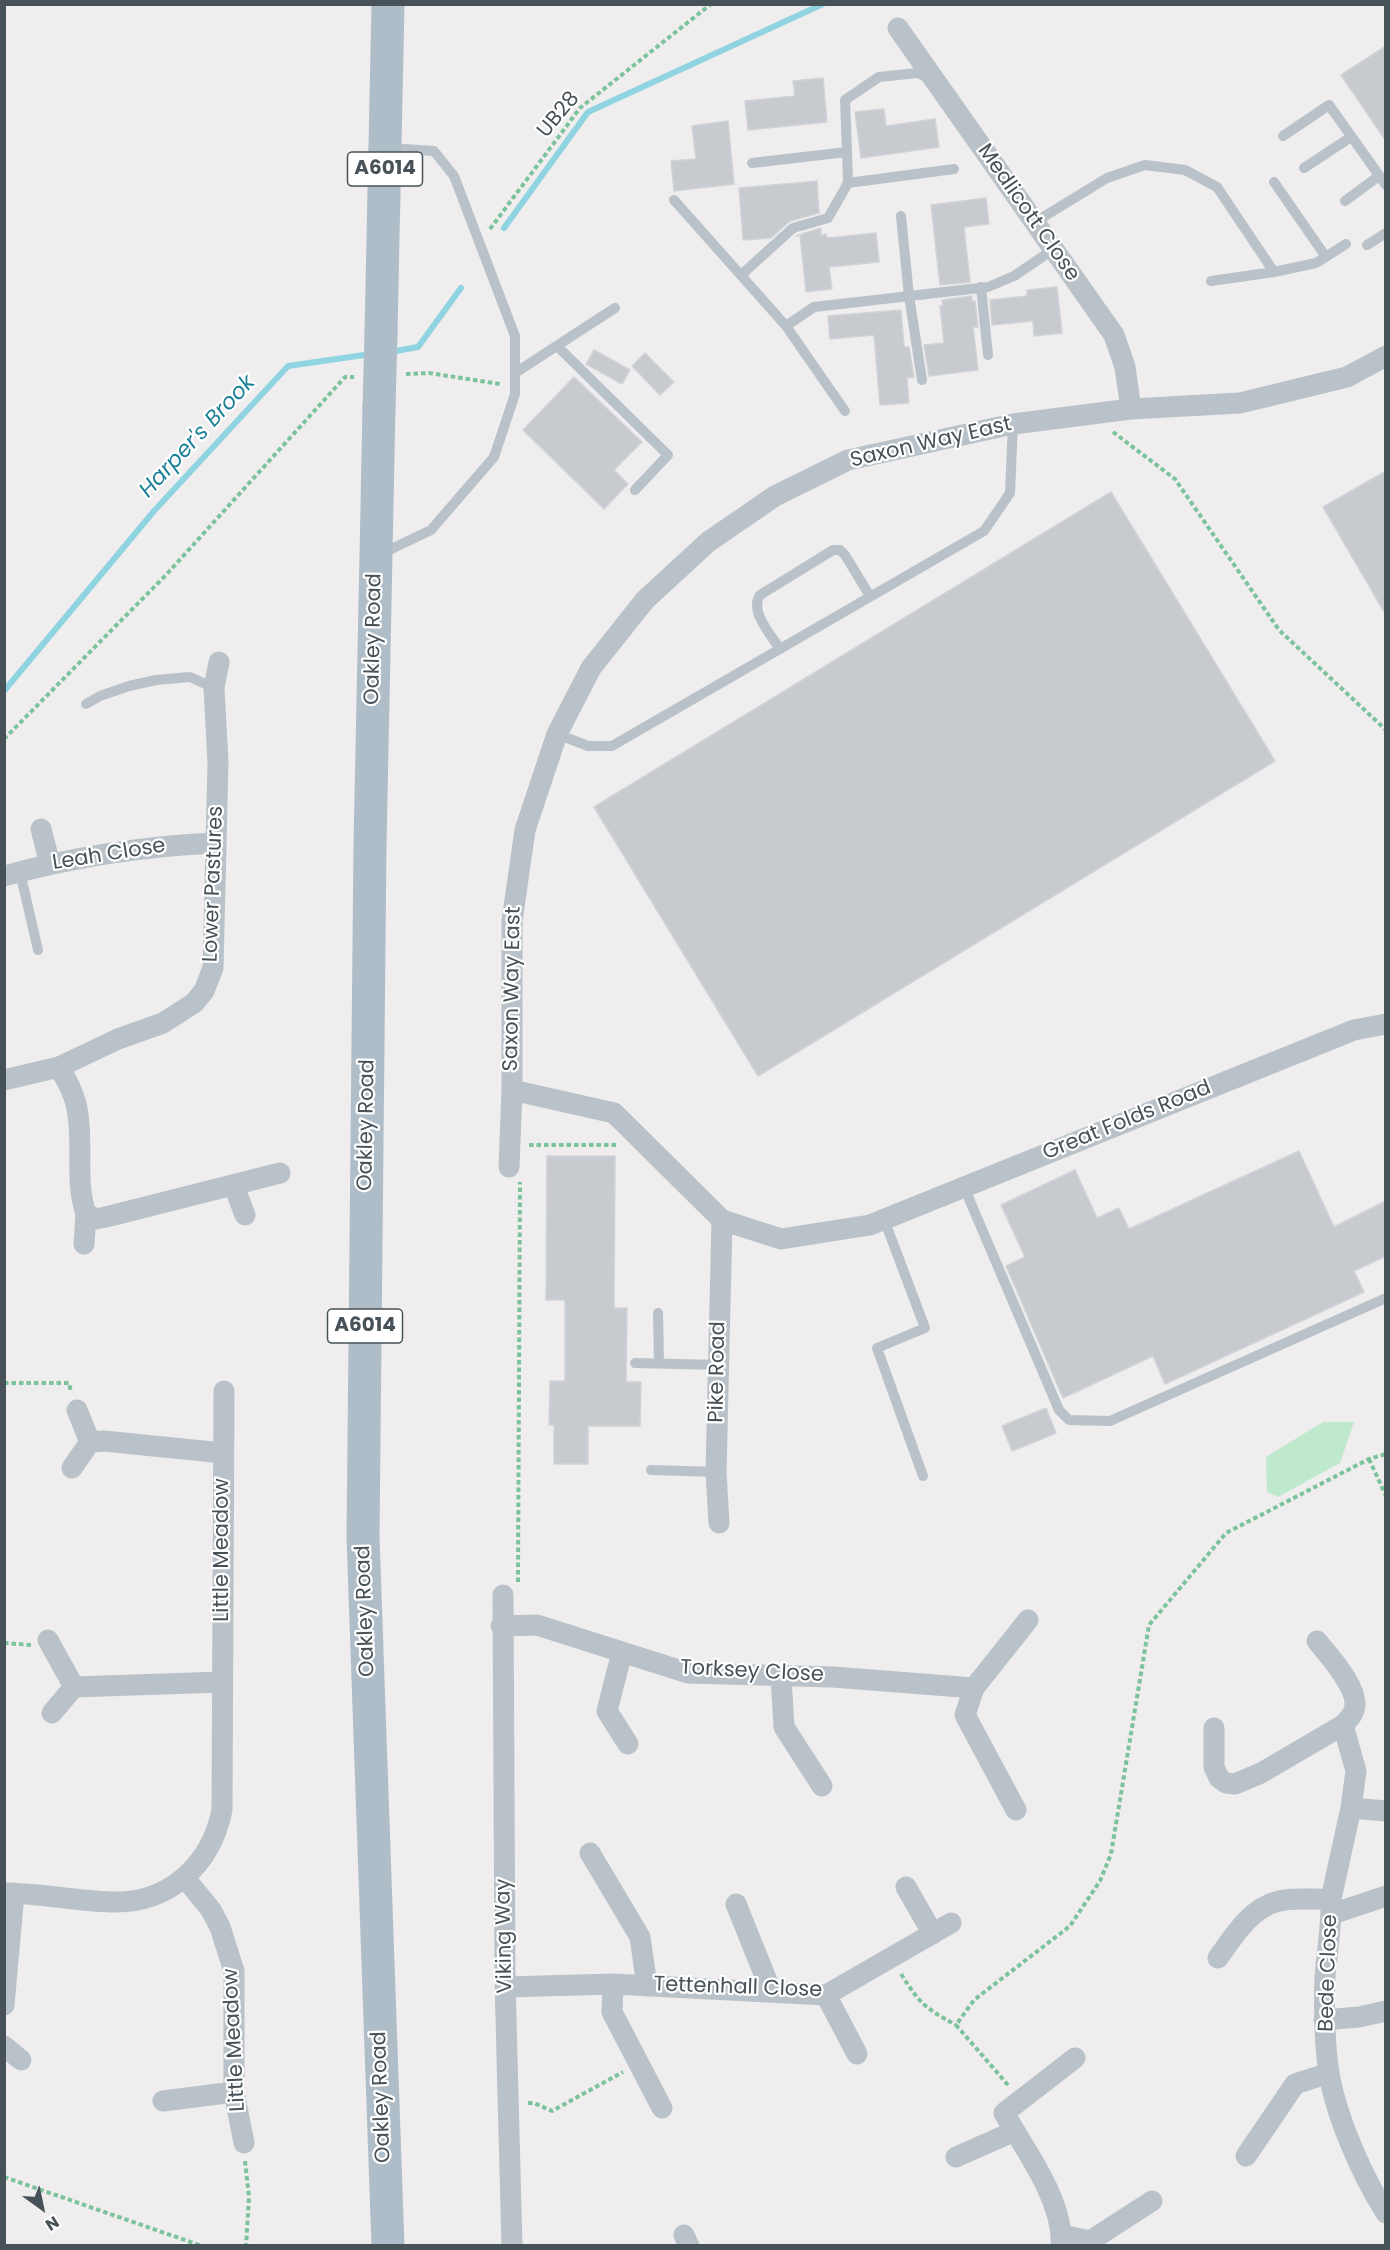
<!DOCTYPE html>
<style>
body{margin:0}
#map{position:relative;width:1390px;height:2250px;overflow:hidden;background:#efeded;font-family:Poppins,sans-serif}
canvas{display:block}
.frame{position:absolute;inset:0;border:6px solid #475158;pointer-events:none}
.north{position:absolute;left:12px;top:2178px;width:60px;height:60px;-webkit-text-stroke:4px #fff;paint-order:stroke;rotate:147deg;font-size:16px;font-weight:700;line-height:24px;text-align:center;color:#475158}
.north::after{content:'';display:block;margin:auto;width:21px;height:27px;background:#475158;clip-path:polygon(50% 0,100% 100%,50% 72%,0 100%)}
</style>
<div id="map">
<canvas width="1390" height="2250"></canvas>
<div class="frame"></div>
<div class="north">N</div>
</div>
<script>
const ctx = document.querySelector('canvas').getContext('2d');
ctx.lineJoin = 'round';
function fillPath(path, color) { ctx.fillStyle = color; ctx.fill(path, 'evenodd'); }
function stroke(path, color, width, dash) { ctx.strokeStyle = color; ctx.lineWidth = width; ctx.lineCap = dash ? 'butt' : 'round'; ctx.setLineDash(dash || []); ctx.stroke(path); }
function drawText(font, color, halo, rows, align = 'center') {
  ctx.font = font + ' Poppins,sans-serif'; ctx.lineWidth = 4.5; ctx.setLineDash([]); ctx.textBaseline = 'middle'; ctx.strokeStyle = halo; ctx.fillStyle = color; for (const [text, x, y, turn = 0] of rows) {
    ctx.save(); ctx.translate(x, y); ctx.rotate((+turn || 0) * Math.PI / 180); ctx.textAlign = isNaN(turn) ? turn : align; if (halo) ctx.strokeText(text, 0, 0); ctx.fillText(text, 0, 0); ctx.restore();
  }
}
const green = new Path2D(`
 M1323 1422H1354L1340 1463 1278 1497 1267 1492 1266 1457Z`);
const stream = new Path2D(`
 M504 228 588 112 823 4
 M390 352 418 347 461 288
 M4 691 154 511 288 366 371 354`);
const building = new Path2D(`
 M1386 46V141L1341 75Z
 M823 78 827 122 748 130 745 101 795 96 793 81Z
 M884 109 886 126 935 119 939 147 861 158 855 112Z
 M728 121 734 184 674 191 671 161 696 159 692 126Z
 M817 181 819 213 790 221 771 238 743 240 739 188Z
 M986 198 989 224 964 227 970 282 940 285 931 205Z
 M821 228V235L826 234 827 238 876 233 879 262 829 267 832 289 806 292 800 235 796 236Z
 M1057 287 1062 333 1034 336 1033 321 992 325 990 300 1027 296V290Z
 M972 296V302L975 301 978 327H973L978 370 929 376 924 345 944 343 940 306H943L942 300Z
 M901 310 904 347H909L914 377 907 378 909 403 880 405 874 335 830 339 828 316Z
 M594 350 630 370 622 384 586 364Z
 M645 353 674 382 660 395 632 366Z
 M574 377 642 442 614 470 628 484 604 509 523 430Z
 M1386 471V615L1323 507Z
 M1111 492 1275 761 758 1076 594 807Z
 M1299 1151 1334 1227 1386 1201V1256L1354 1271 1364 1292 1165 1384 1153 1356 1063 1398 1006 1266 1025 1257 1001 1205 1075 1170 1097 1218 1119 1208 1129 1229Z
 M547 1156H615L614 1308H627L626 1382H641L640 1426H588V1464H554V1425H549L550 1381H565V1300H546Z
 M1046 1408 1056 1433 1012 1451 1002 1426Z`);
const path = new Path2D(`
 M490 229 580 108 711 4
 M406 374 429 373 500 384
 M1113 432 1175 479 1279 630 1386 730
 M4 739 166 575 345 377H354
 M529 1145H617
 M4 1383H69L71 1392
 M1369 1459 1386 1496
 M518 1582 520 1182
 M4 1643 31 1645
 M901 1974C920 2004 925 2008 956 2025
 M1008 2085 956 2025 974 2000 1070 1926 1100 1881 1111 1854 1149 1625 1226 1533 1369 1459 1386 1454
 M528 2103H534L552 2111 623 2072
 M245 2161 249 2197 246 2246
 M4 2177 202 2246`);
const service = new Path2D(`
 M1283 136 1329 105 1386 185
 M847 152 845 100 879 77 918 73 928 78
 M752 163 847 152 848 183 954 169
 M1304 168 1351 137
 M1274 182 1326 257
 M674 200 786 326
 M1345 201 1379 176
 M901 216 909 296 922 380
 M1035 222 1107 178 1145 165 1185 170 1217 187 1274 272 1211 281
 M1367 245 1386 233
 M1274 272 1316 263 1346 244
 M741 275 793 228 828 218 848 183
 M981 287 988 355
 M557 346 668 455 635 490
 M515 373 615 308
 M845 411 786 326 814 307 988 287 1014 276 1054 249
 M381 554 431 530 494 457 515 394V336L454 176 434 151 389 148
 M780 649C771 635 749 611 760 595L833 550H840L845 555 870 596
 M86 704 100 696 129 686 156 680 190 677 214 688
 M557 734 588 746H612L984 531 1010 493 1013 424
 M20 872 38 950
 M964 1187 1059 1410 1069 1420 1110 1421 1386 1298
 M884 1219 925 1328 877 1348 923 1476
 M658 1313 659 1363
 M635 1363 719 1365
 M651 1470 716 1472`);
const minor = new Path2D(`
 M898 28 1114 335 1125 367 1131 409
 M41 829 50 864
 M4 876C73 857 145 846 216 843
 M59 1067C68 1082 76 1097 78 1115 83 1148 75 1182 86 1214L96 1219 110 1216 280 1173
 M4 1080 59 1067 118 1039 163 1023 194 1003 204 991 213 968 218 762 214 688 219 662
 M512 1090 614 1113 722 1220 781 1239 870 1225 1354 1030 1386 1024
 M509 1167 512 1090V921L525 830 557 734 591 668 645 600 708 542 775 496 848 460 1013 424 1131 409 1240 403 1347 377 1386 356
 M234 1186 245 1215
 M84 1244 86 1214
 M77 1410 90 1442
 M90 1442 104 1441 223 1453
 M72 1468 90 1442
 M719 1523 716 1472 722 1220
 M503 1595 505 1980 512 2246
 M501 1626 537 1625 688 1673 833 1677 974 1688
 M48 1640 74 1687
 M622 1652 607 1711 628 1744
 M781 1676 784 1727 822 1786
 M52 1713 74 1687 222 1682
 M1343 1725 1356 1771 1351 1808 1331 1899C1332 1925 1327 1951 1325 1977 1324 2008 1324 2042 1329 2073 1336 2116 1362 2176 1386 2213
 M1214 1728V1767L1219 1778 1226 1783 1235 1784 1261 1773 1343 1725C1347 1721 1352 1717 1354 1710 1361 1690 1329 1656 1317 1641
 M1351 1808 1386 1811
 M1016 1810 965 1715 974 1688 1028 1620
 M590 1853 640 1937 647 1986
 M185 1878 211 1910 220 1927 234 1971V2092L244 2143
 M906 1887 933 1934
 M4 1893C40 1893 75 1901 111 1902 169 1904 211 1865 222 1810L224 1391
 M736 1904 771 1991
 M1332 1914 1386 1896
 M1218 1958C1234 1936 1250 1908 1279 1901 1294 1897 1314 1900 1331 1899
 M613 1984 612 2012 662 2108
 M506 1987 613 1984 826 1995 951 1923
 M826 1995 857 2054
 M4 2005 14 1893
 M1324 2020 1359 2017 1386 2011
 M4 2046 21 2060
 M163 2101 234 2092
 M1246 2156 1295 2084 1329 2073
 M956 2157 1015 2131
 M684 2235 689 2246
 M1062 2235 1090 2241 1152 2201
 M1061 2246C1064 2201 1025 2150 1004 2113L1075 2058`);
const primary = new Path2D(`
 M381 333 388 4
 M379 407 370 846 363 1537 388 2246`);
const primaryBridge = new Path2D(`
 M379 407 381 333`);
const shields = [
 [385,169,75],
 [365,1326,75]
];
const shieldNames = [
 ["A6014",385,169],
 ["A6014",365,1326]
];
const streetNames = [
 ["UB28",559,115,-50],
 ["Medlicott Close",1028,213,55],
 ["Saxon Way East",931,443,-13],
 ["Oakley Road",374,639,-89],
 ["Leah Close",109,855,-9],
 ["Lower Pastures",214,884,-88],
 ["Saxon Way East",513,989,-89],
 ["Great Folds Road",1127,1121,-22],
 ["Oakley Road",367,1125,-89],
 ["Pike Road",718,1372,-89],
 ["Little Meadow",223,1550,-90],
 ["Oakley Road",366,1611,-92],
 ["Torksey Close",752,1672,3],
 ["Viking Way",505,1936,-91],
 ["Bede Close",1329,1973,-88],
 ["Tettenhall Close",738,1988,2],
 ["Little Meadow",235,2040,-93],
 ["Oakley Road",382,2097,-92]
];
const waterNames = [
 ["Harper's Brook",198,437,-47]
];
fillPath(green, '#bfe9cd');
stroke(stream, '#91d4e1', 6);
fillPath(building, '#c7cacf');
stroke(building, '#d1d3d8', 1.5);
stroke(path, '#7bc39c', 4, [4.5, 3]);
stroke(service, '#b9c2c8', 10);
stroke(minor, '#b9c2c8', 21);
stroke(primary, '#afbdc9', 33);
stroke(primaryBridge, '#afbdc9', 33);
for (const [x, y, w] of shields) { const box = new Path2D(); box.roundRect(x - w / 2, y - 17, w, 34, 4.5); ctx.fillStyle = '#fff'; ctx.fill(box); stroke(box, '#475158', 1.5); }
drawText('bold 20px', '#475158', null, shieldNames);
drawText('21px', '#475158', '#fff', streetNames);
drawText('italic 22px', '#1c8196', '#fff', waterNames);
</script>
